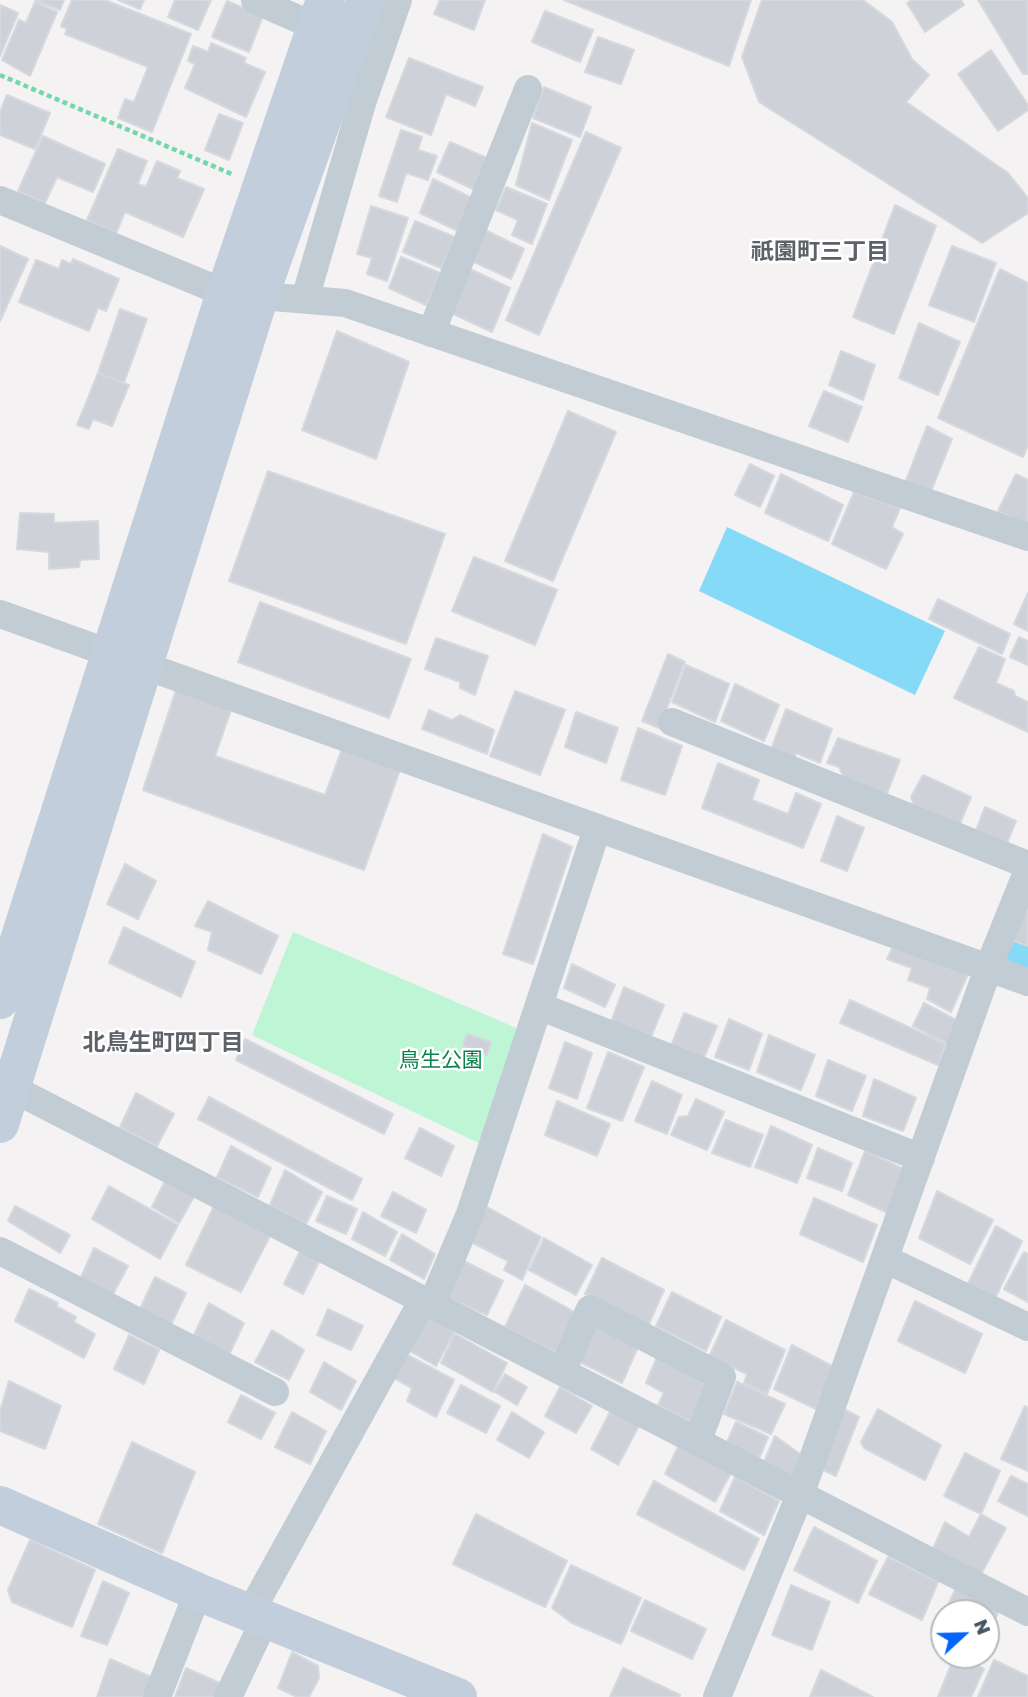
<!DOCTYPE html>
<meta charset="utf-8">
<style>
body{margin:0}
#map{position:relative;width:1028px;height:1697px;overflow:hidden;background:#f4f2f2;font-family:"Golos Text",sans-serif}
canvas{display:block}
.north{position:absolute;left:930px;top:1599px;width:70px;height:70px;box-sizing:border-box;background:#fff;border:2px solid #b5bbc0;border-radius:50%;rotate:68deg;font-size:19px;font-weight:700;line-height:28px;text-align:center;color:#475462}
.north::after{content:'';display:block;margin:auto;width:24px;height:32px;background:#0465fc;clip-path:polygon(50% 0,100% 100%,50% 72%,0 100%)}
</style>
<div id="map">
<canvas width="1028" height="1697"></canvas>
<div class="north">N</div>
</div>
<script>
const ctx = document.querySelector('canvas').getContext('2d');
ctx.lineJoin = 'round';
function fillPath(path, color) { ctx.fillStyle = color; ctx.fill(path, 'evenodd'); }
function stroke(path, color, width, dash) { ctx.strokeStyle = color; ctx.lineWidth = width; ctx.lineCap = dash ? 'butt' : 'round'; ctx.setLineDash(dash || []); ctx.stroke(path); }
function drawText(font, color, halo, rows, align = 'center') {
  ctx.font = font + ' "Golos Text","Noto Sans JP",sans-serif'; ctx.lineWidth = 5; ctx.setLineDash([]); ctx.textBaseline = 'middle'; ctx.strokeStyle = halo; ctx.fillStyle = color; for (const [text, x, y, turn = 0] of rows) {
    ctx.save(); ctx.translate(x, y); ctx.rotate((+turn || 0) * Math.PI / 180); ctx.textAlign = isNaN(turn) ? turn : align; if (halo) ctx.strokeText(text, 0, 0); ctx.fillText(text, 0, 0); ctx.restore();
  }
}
const green = new Path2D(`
 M293 932 521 1030 485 1146 252 1035Z`);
const water = new Path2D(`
 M727 527 945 631 915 695 699 591Z`);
const river = new Path2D(`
 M1017 957 1028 960`);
const building = new Path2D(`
 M35 0H64L60 10Z
 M72 0H105L191 34 152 132 118 118 125 99 134 102 148 67 65 34 67 29 61 26Z
 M118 0H144L140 9Z
 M175 0H211L198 30 168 17Z
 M440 0H485L474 30 434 14Z
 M564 0H751L729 66Z
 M762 0H863L892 22 912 59 929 75 906 102 1008 173 1028 198V213L982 243 759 102 742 57Z
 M912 0H961L964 5 925 32 907 3Z
 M978 0H1028V74H1023Z
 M227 1 263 16 249 52 212 37Z
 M35 2 57 12 30 76 2 60 19 20 26 23Z
 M0 5 18 13 0 56Z
 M545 11 593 30 580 62 532 42Z
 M598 37 634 50 621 84 585 72Z
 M211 43 246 58 244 63 265 72 246 117 185 88 195 64 188 61 193 46 208 52Z
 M991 50 1028 105V110L998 131 958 74Z
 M409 58 483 87 475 106 446 94 431 135 386 117Z
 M544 87 591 107 580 137 533 118Z
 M7 95 50 113 35 149 0 135V112Z
 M219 114 243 123 229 160 205 150Z
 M532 123 572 140 549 200 516 185Z
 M401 130 422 137 418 150 437 156 428 180 406 173 397 202 379 196Z
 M586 132 621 148 539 335 506 320Z
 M43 136 105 164 93 192 57 177 45 203 18 191Z
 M450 142 489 159 475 190 437 172Z
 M118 149 147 161 138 184 146 187 157 161 180 171 177 178 204 189 183 237 125 212 116 233 87 220Z
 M433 179 472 198 458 231 420 213Z
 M506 187 547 204 532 244 512 235 518 220 496 210Z
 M895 205 936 226 894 334 853 317Z
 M371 206 408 218 387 281 367 274 372 258 357 254Z
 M415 221 455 237 441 268 403 252Z
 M485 230 524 249 511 279 470 260Z
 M0 246 28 259 0 321Z
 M952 246 996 263 974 322 929 305Z
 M401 257 440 273 426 305 389 288Z
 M73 259 119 279 106 311 98 308 89 331 19 302 36 260 59 269 62 260 71 264Z
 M468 268 510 288 492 332 449 312Z
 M1000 269 1028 283V445L1023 457 938 418Z
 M120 309 147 319 124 383 98 373Z
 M919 323 960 342 938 395 899 378Z
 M337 331 409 362 376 459 302 430Z
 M841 351 875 365 863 400 829 385Z
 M98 373 129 385 112 426 93 419 89 429 77 425Z
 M824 391 862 407 848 442 809 426Z
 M568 411 616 432 553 581 505 561Z
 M927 426 952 439 930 494 905 483Z
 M750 464 774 476 760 507 735 495Z
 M268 471 445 534 406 644 229 581Z
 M781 474 843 505 828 541 765 513Z
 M1016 474 1028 480V525L998 511Z
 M854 492 900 508 892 527 903 534 886 569 832 544Z
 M20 513 54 514V523L98 521 99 559 80 560 79 567 49 569V552L17 549Z
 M474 557 557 590 535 645 452 611Z
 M1028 593V631L1014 624Z
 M938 599 1010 634 1002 654 929 619Z
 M260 602 411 659 389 718 238 662Z
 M1019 637 1028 641V665L1010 657Z
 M436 638 488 656 475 695 460 688V682L425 669Z
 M979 647 1005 659 996 683 1014 691 1015 696 1028 702V732L954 698Z
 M668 654 685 662 659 728 642 721Z
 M686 665 729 684 715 722 672 702Z
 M735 684 779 705 764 741 721 721Z
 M177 687 231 710 215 756 325 795 342 749 400 770 364 870 143 790Z
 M515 691 565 710 540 775 490 756Z
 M786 709 832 729 820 763 796 753 792 765 769 755Z
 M429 710 452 720 460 715 494 730 487 754 422 729Z
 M576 712 618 728 606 763 565 747Z
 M638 728 682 746 665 795 621 780Z
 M838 738 900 760 885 799 844 778 839 767 827 763Z
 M718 763 759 780 752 800 788 814 796 793 821 804 803 848 702 808Z
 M923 775 971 797 960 824 914 805 911 797Z
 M985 807 1016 821 1006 846 975 833Z
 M837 816 864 828 847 871 821 861Z
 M543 834 572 847 533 964 503 954Z
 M125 864 156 881 138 919 107 904Z
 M208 901 278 936 261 974 208 950 212 932 195 926Z
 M1028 907V946L1008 939Z
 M124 927 195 962 181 997 109 963Z
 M896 940 969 972 951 1012 927 999 930 988 908 980 912 968 887 959Z
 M572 964 615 985 605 1007 564 988Z
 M624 987 664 1005 651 1037 611 1022Z
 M850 1000 945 1044 938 1065 840 1023Z
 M924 1003 958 1021 949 1044 913 1026Z
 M684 1013 717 1026 703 1060 671 1046Z
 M729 1019 762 1034 749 1070 715 1057Z
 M467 1034 491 1042 487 1055 463 1046Z
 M769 1035 815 1055 801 1090 757 1072Z
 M245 1039 393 1114 384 1134 236 1060Z
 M565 1042 592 1053 577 1099 549 1088Z
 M608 1052 644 1067 622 1121 587 1108Z
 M828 1060 866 1076 852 1111 816 1096Z
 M874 1079 916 1098 903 1131 863 1116Z
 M652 1081 682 1095 667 1134 635 1121Z
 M136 1093 174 1114 157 1146 120 1127Z
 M209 1097 362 1179 352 1200 198 1119Z
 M696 1099 724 1112 707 1150 671 1135 679 1117 688 1116Z
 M557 1101 610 1124 597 1156 545 1135Z
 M726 1120 763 1135 750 1167 712 1153Z
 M771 1126 812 1145 797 1183 755 1167Z
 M420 1128 454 1146 441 1176 405 1158Z
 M231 1146 271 1168 258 1197 217 1177Z
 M818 1148 852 1163 842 1191 807 1178Z
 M865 1151 906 1170 888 1213 848 1195Z
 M285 1170 322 1192 306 1224 270 1205Z
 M166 1179 195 1195 179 1223 152 1207Z
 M109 1186 178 1225 160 1259 92 1219Z
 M937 1191 993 1220 970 1264 919 1238Z
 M393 1192 426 1210 416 1233 381 1216Z
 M327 1196 357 1209 346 1234 316 1221Z
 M814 1198 877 1225 863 1262 800 1234Z
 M216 1202 272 1232 241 1292 186 1265Z
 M15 1206 70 1235 60 1253 8 1221Z
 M487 1207 541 1237 522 1280 504 1270 508 1261 471 1242Z
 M363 1212 397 1232 385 1256 352 1239Z
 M996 1226 1022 1241 991 1307 964 1292Z
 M402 1234 435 1254 424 1279 390 1260Z
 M544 1238 592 1265 576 1295 529 1270Z
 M94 1248 128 1266 111 1298 79 1282Z
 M301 1249 320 1260 303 1294 284 1284Z
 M1024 1252 1028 1254V1302L1004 1289Z
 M602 1258 664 1290 648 1326 585 1294Z
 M464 1261 503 1281 487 1315 448 1298Z
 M155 1277 186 1293 171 1325 140 1309Z
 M525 1285 576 1313 557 1353 505 1327Z
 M29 1289 58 1303 56 1306 76 1317 74 1322 95 1334 84 1358 15 1321Z
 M672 1292 721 1317 706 1351 656 1326Z
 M915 1301 982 1334 965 1373 898 1341Z
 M209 1303 244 1323 229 1355 193 1337Z
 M328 1309 363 1326 351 1350 317 1335Z
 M428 1316 454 1332 436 1366 410 1351Z
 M726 1320 785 1350 767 1394 744 1383 747 1374 709 1357Z
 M596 1325 638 1347 622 1383 580 1362Z
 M272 1330 304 1350 289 1380 255 1362Z
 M455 1334 507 1363 493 1392 441 1363Z
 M129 1335 159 1350 144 1384 114 1369Z
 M792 1345 834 1367 816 1409 774 1389Z
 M404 1353 454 1380 436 1417 407 1401 412 1388 392 1377Z
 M657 1357 708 1385 690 1421 658 1405 664 1393 646 1383Z
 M324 1362 356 1381 341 1410 310 1392Z
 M505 1374 527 1387 517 1405 495 1392Z
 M9 1381 61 1406 45 1449 0 1431V1411Z
 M737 1382 785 1404 771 1434 724 1414Z
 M461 1385 500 1406 486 1433 447 1413Z
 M560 1387 592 1406 576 1433 545 1416Z
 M241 1395 275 1413 261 1439 228 1422Z
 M1025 1406 1028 1408V1471L1001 1459Z
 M612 1408 639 1426 618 1465 591 1449Z
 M842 1408 859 1417 836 1476 819 1468Z
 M878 1409 941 1445 925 1480 864 1448 861 1442Z
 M292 1412 326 1431 310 1464 275 1447Z
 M512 1412 544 1432 529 1458 497 1440Z
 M736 1422 768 1437 757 1464 724 1449Z
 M775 1436 803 1456 792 1481 762 1467Z
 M132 1442 195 1472 162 1553 98 1524Z
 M679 1445 731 1473 715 1502 665 1474Z
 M965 1453 1000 1471 981 1514 944 1496Z
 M1011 1476 1028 1484V1516L998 1501Z
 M735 1477 779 1501 764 1535 720 1511Z
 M654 1481 759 1539 744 1570 637 1514Z
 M476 1514 567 1561 545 1607 453 1564Z
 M981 1514 1006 1528 979 1578 931 1553 945 1522 969 1537Z
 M814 1527 877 1561 858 1603 794 1570Z
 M30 1540 95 1570 72 1627 12 1602 8 1590Z
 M888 1557 938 1582 922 1620 869 1594Z
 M571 1565 641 1598 621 1644 572 1623 552 1608Z
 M103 1581 129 1593 107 1645 81 1636Z
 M791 1585 830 1602 812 1650 772 1635Z
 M957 1586 1000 1609 986 1638V1613H944Z
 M645 1600 706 1629 692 1659 631 1631Z
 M944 1614V1648L932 1641Z
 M292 1652 318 1666 319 1678 309 1697H297L278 1688Z
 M955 1655H978L974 1663 984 1669 971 1697H938Z
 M110 1659 151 1677 143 1697H97Z
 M994 1660 1028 1676V1697H978Z
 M186 1668 222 1684 217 1697H175Z
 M623 1668 680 1695 679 1697H610Z
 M821 1670 873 1697H810Z`);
const path = new Path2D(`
 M0 75 234 175`);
const street = new Path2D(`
 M255 0 316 27
 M0 200 225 293 345 303 1028 537
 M305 299 362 103 398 0
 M431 333 528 89
 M0 614 1028 982
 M672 722 1028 865
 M539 1006 921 1158
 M0 1082 1028 1612
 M0 1251 275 1392
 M885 1259 1028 1327
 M432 1304 470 1214 597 829
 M562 1371 590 1309 722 1377 697 1442
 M250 1613 423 1300
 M157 1697 198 1592
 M228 1697 265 1619
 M717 1697 800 1495 988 969 1028 870`);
const secondary = new Path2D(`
 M0 1000 225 293 325 0
 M0 1124 260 295 365 0
 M0 1505 198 1592 458 1697`);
const parkNames = [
 ["鳥生公園",441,1060]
];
const neighbourhoodNames = [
 ["祇園町三丁目",820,252],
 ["北鳥生町四丁目",163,1043]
];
fillPath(green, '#bdf5d5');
fillPath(water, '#85daf7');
stroke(river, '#85daf7', 49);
fillPath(building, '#ced1d8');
stroke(building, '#d5d8de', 2);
stroke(path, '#70d8aa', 4.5, [5, 3.5]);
stroke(street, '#c2ccd5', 28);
stroke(secondary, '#c3cedc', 38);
drawText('21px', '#0c824d', '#fff', parkNames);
drawText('bold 23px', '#5d6268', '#fff', neighbourhoodNames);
</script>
